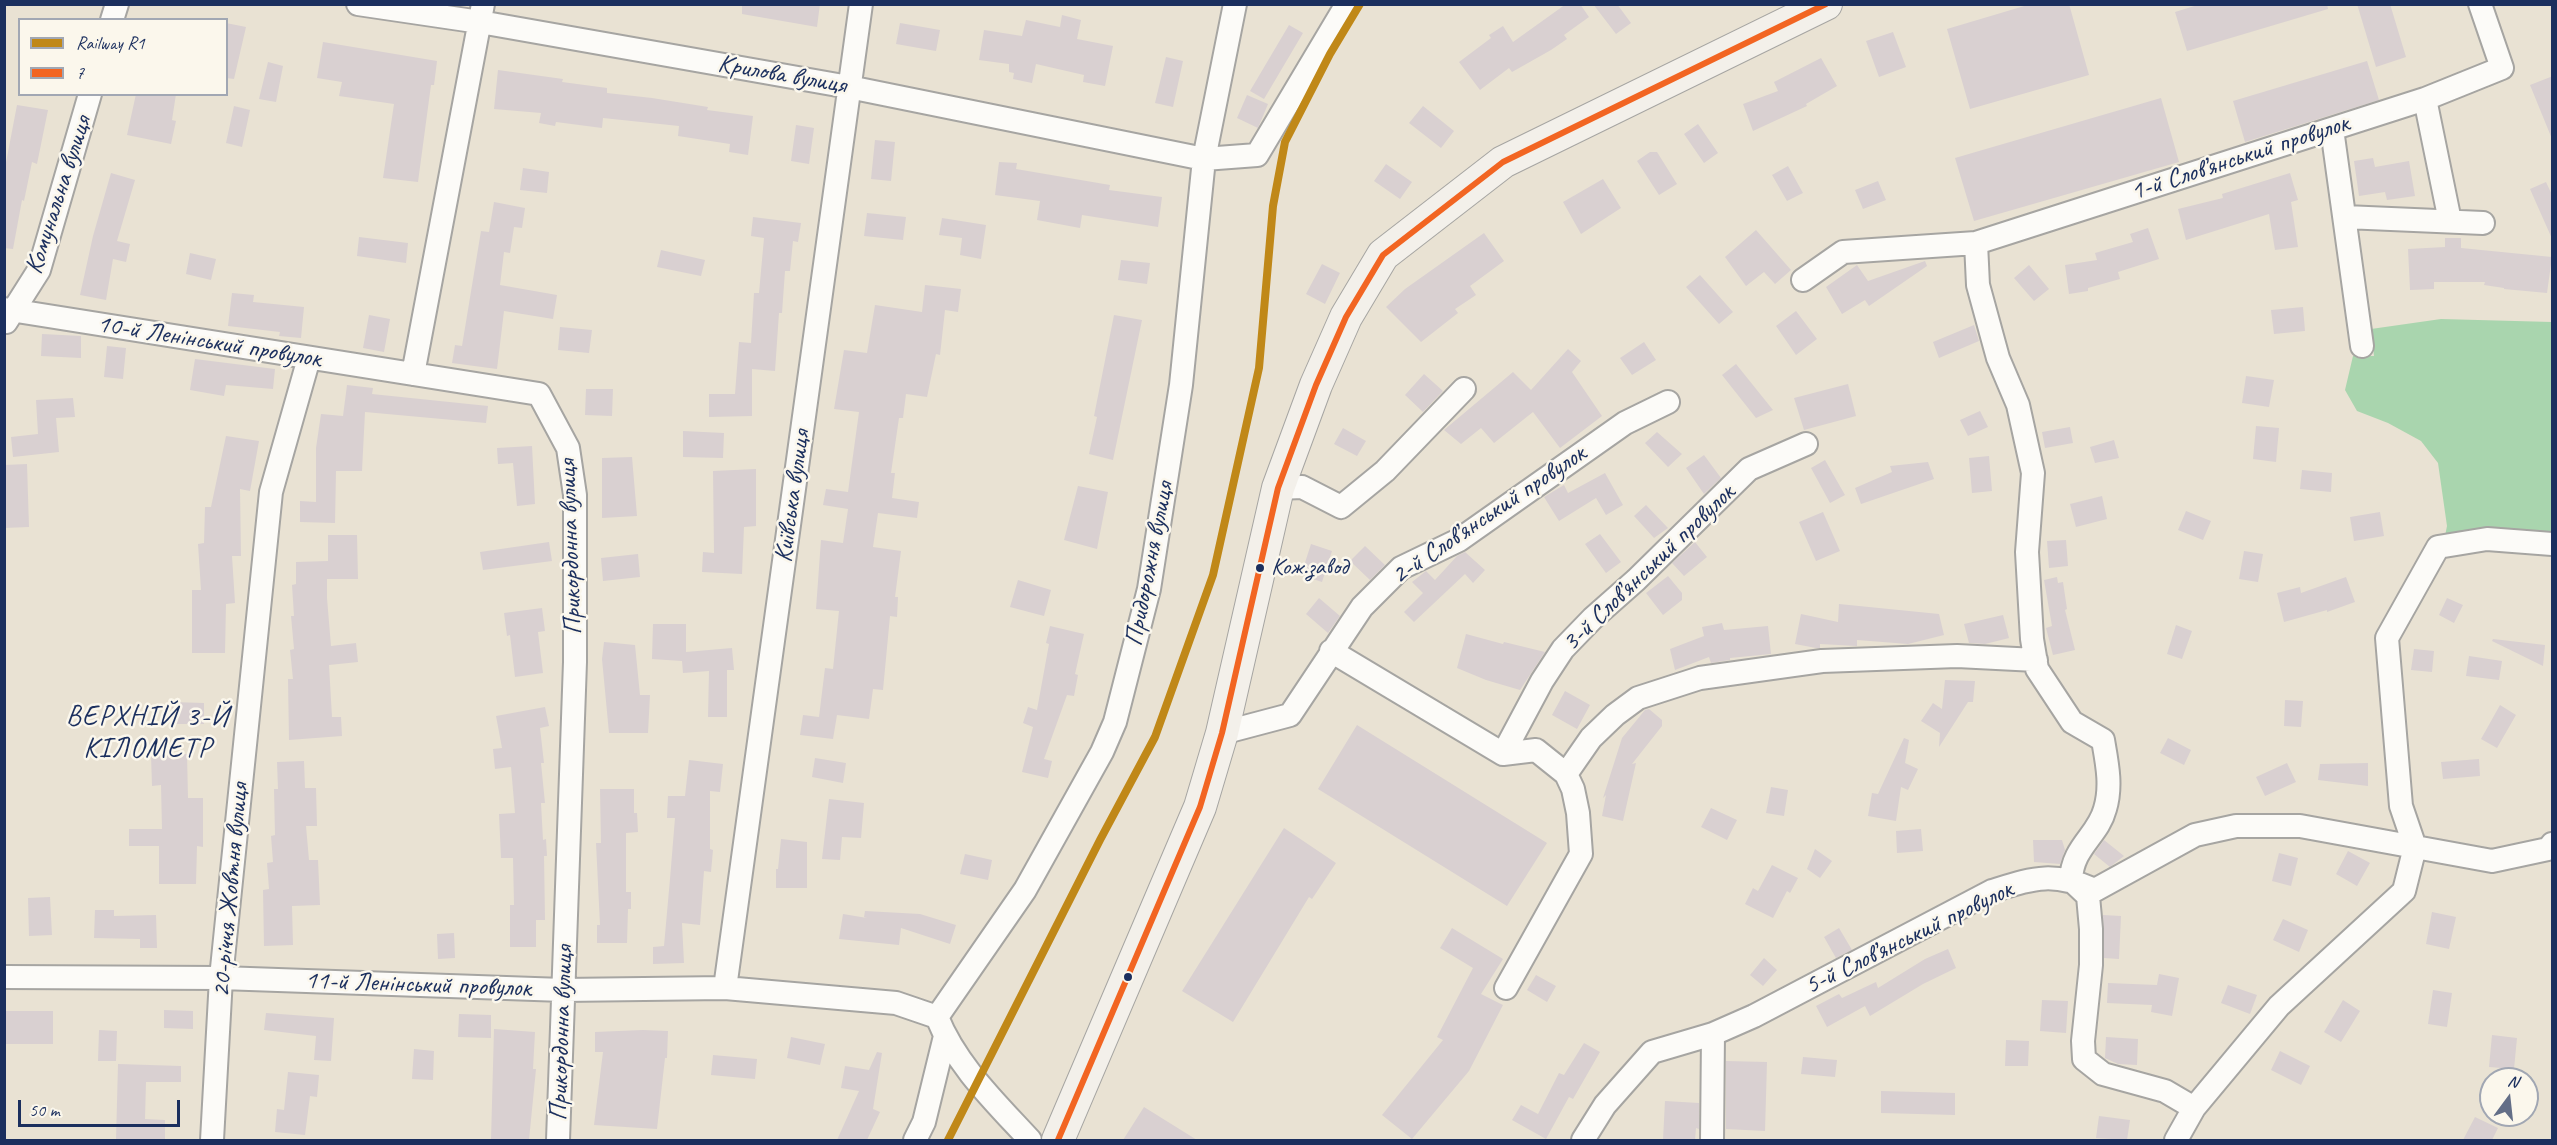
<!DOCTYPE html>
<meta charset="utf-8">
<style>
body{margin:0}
#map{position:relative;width:2557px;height:1145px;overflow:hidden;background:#e9e2d3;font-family:Caveat,sans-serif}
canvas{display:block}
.frame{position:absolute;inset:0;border:6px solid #1b2f5e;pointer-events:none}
.legend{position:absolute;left:18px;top:18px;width:210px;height:78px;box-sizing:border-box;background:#fbf7ec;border:2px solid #a1a7b3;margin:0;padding:8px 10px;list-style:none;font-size:18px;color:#1b2f5e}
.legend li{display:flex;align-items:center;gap:12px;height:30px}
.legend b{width:30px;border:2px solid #a1a7b3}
.north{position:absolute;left:2479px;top:1067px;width:60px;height:60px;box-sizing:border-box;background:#fbf7ec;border:2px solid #a1a7b3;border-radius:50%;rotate:15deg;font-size:16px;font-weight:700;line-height:24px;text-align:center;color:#1b2f5e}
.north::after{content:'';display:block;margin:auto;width:21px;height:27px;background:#636e87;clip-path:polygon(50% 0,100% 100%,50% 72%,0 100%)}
.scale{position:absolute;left:18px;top:1100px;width:162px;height:27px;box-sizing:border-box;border:3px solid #1b2f5e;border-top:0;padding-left:8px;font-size:18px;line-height:21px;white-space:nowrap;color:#1b2f5e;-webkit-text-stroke:4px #fbf7ec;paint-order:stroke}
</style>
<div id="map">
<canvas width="2557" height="1145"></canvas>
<div class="frame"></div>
<ul class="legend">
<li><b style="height:8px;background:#c08818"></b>Railway R1</li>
<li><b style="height:8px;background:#f26522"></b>7</li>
</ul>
<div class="north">N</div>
<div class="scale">50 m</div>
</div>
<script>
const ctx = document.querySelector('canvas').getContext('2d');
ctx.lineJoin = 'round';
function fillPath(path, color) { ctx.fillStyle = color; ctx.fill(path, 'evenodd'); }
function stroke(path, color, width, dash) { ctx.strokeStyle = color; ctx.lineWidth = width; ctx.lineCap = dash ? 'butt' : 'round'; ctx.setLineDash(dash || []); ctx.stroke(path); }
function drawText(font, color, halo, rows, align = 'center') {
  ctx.font = font + ' Caveat,sans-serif'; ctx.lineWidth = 5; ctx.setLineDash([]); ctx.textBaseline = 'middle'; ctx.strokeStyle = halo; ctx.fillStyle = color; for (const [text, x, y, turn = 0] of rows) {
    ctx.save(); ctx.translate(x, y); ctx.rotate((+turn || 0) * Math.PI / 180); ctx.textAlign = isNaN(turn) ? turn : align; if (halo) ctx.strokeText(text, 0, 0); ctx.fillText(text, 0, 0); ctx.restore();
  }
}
const green = new Path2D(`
 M2441 319 2552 322V532L2486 529 2445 536 2447 526 2438 463 2421 441 2388 423 2357 411 2345 390 2353 356H2374L2371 329Z`);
const building = new Path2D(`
 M742 4H820L817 27 742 14Z
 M1566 4H1580L1589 17 1564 35 1567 39 1551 50 1512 72 1509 68 1480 90 1459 62 1491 38 1489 35 1503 26 1513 42Z
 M1593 4H1617L1631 23 1616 34Z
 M2031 4H2069L2089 75 1970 109 1947 29Z
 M2201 4H2327L2328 9 2187 51 2175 12Z
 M2357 4H2390L2406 57 2376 67Z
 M1062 15 1081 20 1077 39 1113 46 1105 86 1083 82 1084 75 1036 64 1032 83 1013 79 1014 73 1009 72V64L979 60 984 30 1022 36 1026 20 1060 27Z
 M226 23 246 27 234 79 226 78Z
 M900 23 940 30 936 51 896 44Z
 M1289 25 1303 33 1264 99 1250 91Z
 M1893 32 1906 67 1879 77 1866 41Z
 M323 42 437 61 434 85H431L418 182 383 178 394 104 339 96 342 82 317 78Z
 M1166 57 1183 61 1173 107 1155 103Z
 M1821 58 1837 86 1806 104 1807 106 1753 131 1743 104 1778 91 1774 82Z
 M2367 61 2379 100 2245 142 2233 101Z
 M268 62 283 66 276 102 259 99Z
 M498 70 563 79 562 82 607 88V93L652 98 708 107 707 110 753 116 748 155 729 152 730 144 678 136 679 126 603 118 602 128 556 122 555 126 539 123 541 113 494 109Z
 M2553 76V139H2552L2530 85Z
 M136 94H176L172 120 176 121 171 144 127 135Z
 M1247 95 1268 104 1258 128 1237 118Z
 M2161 98 2179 162 1974 221 1955 158Z
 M17 105 48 110 37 164 32 162 24 201 22 200 13 249 4 248V173Z
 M234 106 250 110 242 147 226 143Z
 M1423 106 1454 131 1441 148 1409 123Z
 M1698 124 1718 153 1704 163 1684 134Z
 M796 125 814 128 809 164 791 161Z
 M875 140 895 142 891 181 871 179Z
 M1650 152H1657L1677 184 1659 195 1637 161Z
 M2373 158 2375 167 2409 161 2415 196 2387 200 2385 192 2359 196 2354 161Z
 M999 162 1017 163 1016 169 1110 185 1109 190 1162 197 1158 227 1082 215 1080 228 1037 220 1040 201 995 195Z
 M1386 164 1412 182 1400 199 1374 181Z
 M1788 166 1803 193 1787 201 1772 175Z
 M523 168 549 172 547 193 520 190Z
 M111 173 135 180 117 241 130 244 126 262 113 259 106 300 80 295 93 236Z
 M2290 173 2298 200 2291 202 2298 247 2275 250 2269 214 2186 240 2178 209 2223 198 2222 194Z
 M1603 179 1621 208 1581 234 1563 202Z
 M1878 181 1886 200 1863 209 1855 190Z
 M2546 182 2553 197V241L2530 189Z
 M494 202 525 208 522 228 514 227 510 253 504 252 500 285 557 295 553 319 504 311 497 369 452 363 455 345 462 346 481 231 489 232Z
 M867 213 906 217 903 240 864 236Z
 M753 217 801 223 798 242 793 241 790 271H785L782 313H779L775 371 752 369V416L709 417V394H735L739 342 751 343 754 293H759L764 238 751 236Z
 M942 218 986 225 981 259 960 255 962 238 939 235Z
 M2148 228 2159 259 2118 272 2120 279 2088 288V291L2069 294 2065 265 2097 260 2095 253 2133 242 2130 234Z
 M1756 230 1791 270 1775 284 1764 272 1746 286 1725 257Z
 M1484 233 1504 261 1470 286 1476 295 1455 309 1458 313 1421 342 1386 307 1405 289Z
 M359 237 408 243 406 263 357 256Z
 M2445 238H2461V248L2552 257 2547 293 2504 289V288L2484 285 2485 282H2434V289L2410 290 2408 249 2445 247Z
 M661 250 705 260 701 276 657 267Z
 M190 253 216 259 211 280 186 274Z
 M1121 260 1150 263 1147 284 1118 280Z
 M1925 261 1927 266 1869 306 1865 300 1842 314 1826 287 1857 265 1868 281Z
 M1322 264 1340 273 1325 304 1306 294Z
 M2029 265 2049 289 2034 301 2014 278Z
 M1700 275 1733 312 1719 324 1686 287Z
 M925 285 961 289 958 312 945 310 940 355 936 354 927 397 906 394 903 418H899L891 473H895L892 498 919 502 917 518 878 513 873 547 901 551 895 597H898L897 617 890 616 883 690 873 689 869 719 837 715 833 739 800 735 803 715 819 717 825 668 833 669 839 611 816 609 821 540 843 543 848 509 823 505 826 489 848 492 859 412 834 409 844 350 867 353 875 305 922 312Z
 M232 293 254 295 253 302 304 307 301 338 279 336 280 332 228 326Z
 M2303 307 2305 331 2274 334 2271 310Z
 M1796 311 1817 339 1796 355 1776 326Z
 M369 315 390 319 384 352 363 348Z
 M1114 315 1142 320 1113 460 1089 454 1097 417 1094 416Z
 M1974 325 1979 341 1939 358 1933 342Z
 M560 327 592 330 589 353 558 350Z
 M42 334 81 336V358L41 356Z
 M1644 342 1656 360 1632 375 1620 358Z
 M107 346 126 348 123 379 104 377Z
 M1568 349 1581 361 1572 372 1602 416 1560 448 1533 412 1494 443 1481 428 1461 444 1444 430 1513 372 1531 390Z
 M195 359 275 369 273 389 226 385 224 396 190 390Z
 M1736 364 1773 410 1756 418 1722 375Z
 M1424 374 1443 391 1423 412 1405 395Z
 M2246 376 2274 380 2269 407 2242 403Z
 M1848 384 1856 416 1804 430 1794 398Z
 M347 385 373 388 372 394 488 406 486 423 365 412 362 471H336L335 523 300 522V501L316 502V448L321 414 343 416Z
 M586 389H613L612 416 585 415Z
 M73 398 75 417 56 418 59 452 13 457 11 437 38 434 36 400Z
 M1980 411 1988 427 1968 436 1960 420Z
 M2256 426 2279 428 2276 462 2253 459Z
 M2070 427 2073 443 2045 448 2042 432Z
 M1343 428 1366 441 1357 456 1334 444Z
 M683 431 724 433 723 458 683 457Z
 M1657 432 1682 454 1668 467 1645 443Z
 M226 436 259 441 250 491 240 489 241 556H232L235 603 226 604 225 653H192V590H201L198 544 204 543 205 507H211Z
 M2114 440 2119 458 2095 463 2090 447Z
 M532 446 535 504 517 506 513 463 498 464 497 448Z
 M1704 455 1721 478 1704 494 1686 468Z
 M1989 456 1992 491 1972 493 1969 458Z
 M632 457 637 516 602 518V458Z
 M1825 460 1845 495 1830 503 1811 468Z
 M1928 462 1934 479 1861 504 1855 488 1892 472 1890 466Z
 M27 464 29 527 4 528V465Z
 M756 469V526L744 527 742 574 702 572 703 552 714 553 713 471Z
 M2302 470 2332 473 2331 492 2300 489Z
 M1605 473 1623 505 1606 515 1596 498 1559 521 1544 497 1564 485 1568 493Z
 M1078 486 1108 492 1097 549 1064 540Z
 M2102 496 2107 519 2076 527 2070 504Z
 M1646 505 1668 528 1654 538 1634 516Z
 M2186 511 2211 521 2203 540 2178 530Z
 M1823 512 1840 551 1816 561 1799 522Z
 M2380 512 2384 536 2354 541 2350 517Z
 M1600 534 1621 562 1606 573 1585 544Z
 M328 535H357L358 579H327V598L331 646 356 643 358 662 329 665 332 717H341L342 736 289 740 288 679H293L290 650 294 649 291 616H294L292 585 296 584V562L328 561Z
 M2066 540 2068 566 2049 568 2047 541Z
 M549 542 552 561 483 570 480 552Z
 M1695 542 1707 557 1684 576 1672 563Z
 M1311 544 1332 551 1322 582 1301 575Z
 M1365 546 1385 565 1370 580 1350 561Z
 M2244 551 2263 554 2258 582 2239 579Z
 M1465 552 1485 570 1473 583 1465 574 1414 622 1404 612 1423 593 1412 582 1426 571 1435 580 1457 556Z
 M638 554 640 577 603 581 601 558Z
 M1668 576 1682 593V600L1663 615 1646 593Z
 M2057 577 2058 583 2063 582 2067 609 2065 610 2075 650 2053 655 2046 628 2052 626 2044 580Z
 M2346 577 2355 602 2327 612V610L2284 622 2277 593 2300 587 2301 593Z
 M1018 580 1051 590 1044 616 1010 607Z
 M1319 598 1340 616 1328 633 1306 614Z
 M2447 598 2463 605 2454 623 2439 615Z
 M1839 604 1939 614 1944 635 1908 644 1857 640V646L1820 644V648H1816L1795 644 1801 614 1838 622Z
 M542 608 545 631 538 632 543 673 515 677 510 635 507 636 504 613Z
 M2003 615 2009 638 1985 644 1969 643 1964 624Z
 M1722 623 1724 630 1768 626 1771 654 1730 658V660L1711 663 1709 657 1675 670 1670 649 1704 636 1702 627Z
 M653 624H686V652L732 648 734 670H727V717H708L709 671 683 673 682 661 652 659Z
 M2176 625 2192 631 2182 659 2167 654Z
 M1050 626 1084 634 1075 674 1078 675 1074 696 1067 695 1044 759 1052 761 1048 778 1022 772 1033 727 1023 723 1028 707 1037 710 1049 644 1046 643Z
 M1466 634 1503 644 1504 642 1545 652 1520 690 1486 680 1457 668Z
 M2493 639 2545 645 2543 666 2492 641Z
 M604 642 635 645 640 695H650L648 733H609L602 659Z
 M2414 649 2434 651 2432 672 2411 670Z
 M2469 656 2502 661 2499 680 2466 676Z
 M1945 680 1975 681 1973 702H1968L1939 747 1940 733 1921 721 1933 703 1942 709Z
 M1565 691 1590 705 1577 729 1552 715Z
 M2285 700 2303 701 2301 727 2284 726Z
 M172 702 204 703V724H172Z
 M2500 705 2516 715 2497 748 2481 739Z
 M545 707 549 726 540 728 544 763H541L545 803H541L543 840 546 839 547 856H544L545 920H536V947H510V905H514L513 858H501L499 814 515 813 511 767 495 769 493 749 502 748 496 716Z
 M1649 709 1662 720V726L1632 764 1636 763 1623 821 1602 816 1606 795 1603 798 1622 738 1645 710Z
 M1357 725 1547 843 1507 906 1318 789Z
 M1904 738 1909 740 1905 763 1918 769 1908 790 1901 787 1896 821 1868 816 1872 793 1878 794Z
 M2168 738 2191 750 2184 765 2160 753Z
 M187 754 188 798H203V847L197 846 196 884H159V846H129V829H162L161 785 152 786 151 755Z
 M815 758 846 763 843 783 812 777Z
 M2479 759 2480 776 2443 779 2441 762Z
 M689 760 723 764 720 792 710 791V849L713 850 711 872 704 871 700 925 682 923 684 963 653 964V947L664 946 670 879 675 818H667L668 796H685Z
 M304 761 305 788H316L317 826H306L309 860H318L320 905 292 906 293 945 264 946 263 890 269 889 267 863 273 862 271 836 275 835 274 789H278L277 762Z
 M2287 763 2296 782 2265 796 2256 777Z
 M2368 763V786L2318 780 2320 764Z
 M1771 787 1788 790 1784 816 1766 813Z
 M600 789H634V813H637L638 832 626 833V892H631V909H628L627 943H597V925H600L596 843H601Z
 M829 799 864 803 861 838 842 837 840 860 822 859Z
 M1711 808 1737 820 1727 840 1701 827Z
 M1284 828 1336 863 1312 899 1309 897 1233 1022 1182 991Z
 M1921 829 1923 851 1897 853 1896 831Z
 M781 839 807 842V888H776V869H778Z
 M2033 840H2062L2065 850 2060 864 2034 862Z
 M2104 840 2124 856 2110 867 2094 854Z
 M1815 849 1832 861 1820 878 1807 869Z
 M2348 851 2370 863 2357 886 2336 874Z
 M2279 853 2298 858 2291 886 2272 881Z
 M965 854 992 860 988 880 960 874Z
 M1772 865 1798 878 1790 893 1787 891 1773 918 1745 904 1753 888 1758 891Z
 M50 897 52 935 29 936 28 898Z
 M95 910H114V916L156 915 157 948H140V939L94 938Z
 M865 911 920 914 956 925 950 944 901 928 899 945 839 939 843 914 867 918 864 917Z
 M2432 912 2456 917 2449 949 2426 944Z
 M2103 915 2121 916 2119 959 2104 958Z
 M2283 919 2308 930 2299 952 2273 940Z
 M1452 928 1503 959 1481 994 1503 1005 1469 1071 1412 1139 1382 1115 1443 1040 1437 1037 1473 968 1440 948Z
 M1839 928 1852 950 1836 958 1824 937Z
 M454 933 455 958 438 959 437 934Z
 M1948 949 1956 968 1923 984 1870 1016 1865 1006 1827 1027 1816 1006 1839 994 1842 998 1876 982 1878 988 1925 959Z
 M1764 958 1777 970 1763 986 1750 975Z
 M2159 974 2179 978 2172 1016 2151 1012 2152 1005 2107 1003 2108 983 2157 985Z
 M1536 975 1556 986 1547 1002 1527 990Z
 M2228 985 2257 995 2250 1014 2221 1003Z
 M2433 990 2452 993 2447 1027 2428 1024Z
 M2042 1000 2068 1001 2066 1033 2040 1031Z
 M2343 1000 2360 1011 2341 1042 2324 1032Z
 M164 1010 193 1011V1029L164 1028Z
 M4 1011H53V1044H4Z
 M266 1013 334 1018 331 1061 314 1060 316 1036 264 1030Z
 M459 1014 491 1015V1038L458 1037Z
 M494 1029 535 1032 533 1069H536L529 1140H491Z
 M99 1030 117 1031 116 1061H98Z
 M643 1030 668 1031 667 1058H665L657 1129 594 1125 603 1052H595V1032Z
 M2492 1035 2517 1038 2514 1069 2489 1067Z
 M791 1037 825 1044 820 1065 787 1058Z
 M2106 1037 2138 1039 2137 1065 2118 1064 2105 1058Z
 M2006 1040 2029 1041 2028 1066H2005Z
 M1584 1043 1600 1052 1573 1099 1569 1097 1546 1139 1512 1120 1521 1105 1538 1114 1559 1073 1564 1075Z
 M414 1049 434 1051 433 1080 412 1079Z
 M2280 1051 2310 1066 2301 1085 2271 1070Z
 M877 1052 882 1053 873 1109 880 1112 867 1140H837L859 1091 841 1088 845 1066 869 1070Z
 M713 1055 757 1059 755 1079 711 1075Z
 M1803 1057 1837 1060 1835 1077 1801 1074Z
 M1726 1061 1767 1062 1765 1131 1726 1129Z
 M118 1064 181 1066V1082H146L145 1119 165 1120V1140H116Z
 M288 1072 319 1075 317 1097 310 1096 305 1135 275 1132 277 1109 284 1110Z
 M1881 1091 1955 1093V1115L1881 1113Z
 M1665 1101 1699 1103V1129L1696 1128 1695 1140H1663Z
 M1144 1107 1197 1140H1123Z
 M2099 1116 2130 1120 2127 1140 2096 1138Z
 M2475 1117 2498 1128 2492 1140H2463Z`);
const street = new Path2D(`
 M358 4 480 22 849 87 1204 159 1257 155 1347 4
 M112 20 117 4
 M2425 99 2450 221
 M2332 129 2362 346
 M2345 217 2483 223
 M1976 243 1978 285 1998 358 2018 405 2033 473 2027 552 2032 639 2037 669 2072 722 2103 740C2107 763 2112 786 2105 809 2098 836 2072 847 2071 880L2088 896 2091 929V965L2083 1041 2084 1059 2103 1074 2165 1091 2194 1108
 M1803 280 1843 252 1976 243 2425 99 2502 68 2480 4
 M4 309 539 394 568 448 575 495V662L558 1140
 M6 322 39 270 90 94
 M413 374 483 4
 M1278 488 1302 487 1341 507 1385 471 1464 389
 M1331 651 1503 754 1536 750 1566 774 1573 789 1578 813 1581 854 1506 988
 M1222 733 1290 715 1362 607 1401 568 1459 540 1625 423 1668 402
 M1503 754 1542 681 1563 649 1593 618 1636 580 1749 469 1806 444
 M1566 774 1591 738 1615 715 1638 698 1700 678 1822 661 1957 656 2036 660
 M4 977 221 978 563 990 725 988 896 1003 937 1017
 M725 988 861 4
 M212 1140 221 978 271 492 309 358
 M915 1140 924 1122 945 1036
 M1030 1140C996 1103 956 1065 937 1017L1025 890 1102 752 1115 722 1149 589 1181 385 1204 159 1235 4
 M1583 1140 1605 1105 1652 1052 1713 1034 1754 1016 1992 891C2034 878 2052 871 2095 890L2195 835 2236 826H2300L2492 861 2548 849 2552 844
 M1712 1140 1713 1034
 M2176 1140 2194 1108 2279 1006 2404 891 2415 847 2401 806 2387 638 2438 547 2487 539 2552 544`);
const secondary = new Path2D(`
 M1058 1140 1200 807 1222 733 1278 488 1316 385 1346 317 1383 255 1503 162 1826 4`);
const bus1 = new Path2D(`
 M1058 1140 1200 807 1222 733 1278 488 1316 385 1346 317 1383 255 1503 162 1826 4`);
const rail1 = new Path2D(`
 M948 1140 1100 840 1155 737 1213 575 1259 368 1273 206 1285 142 1330 54 1360 4`);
const markers = [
 [1260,568,5,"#1b2f5e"],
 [1128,977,5,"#1b2f5e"]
];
const busNames = [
 ["Кож.завод",1271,568]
];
const streetNames = [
 ["Крилова вулиця",782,75,10],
 ["1-й Слов’янський провулок",2240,158,-18],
 ["Комунальна вулиця",59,195,-72],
 ["10-й Ленінський провулок",209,342,9],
 ["Київська вулиця",793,496,-82],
 ["2-й Слов’янський провулок",1489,515,-34],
 ["Прикордонна вулиця",571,547,-92],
 ["Придорожня вулиця",1150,564,-79],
 ["3-й Слов’янський провулок",1649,568,-44],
 ["20-річчя Жовтня вулиця",231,890,-85],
 ["5-й Слов’янський провулок",1909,938,-26],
 ["11-й Ленінський провулок",418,985,2],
 ["Прикордонна вулиця",562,1033,-88]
];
const quarterNames = [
 ["ВЕРХНІЙ 3-Й",148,718],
 ["КІЛОМЕТР",148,750]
];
fillPath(green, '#a9d5ae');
fillPath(building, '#d9d0d1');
stroke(street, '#a6a5a2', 26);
stroke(secondary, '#a6a5a2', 34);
stroke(street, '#fcfbf8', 22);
stroke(secondary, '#f3f0ea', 32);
stroke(bus1, '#f26522', 6);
stroke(rail1, '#c08818', 8);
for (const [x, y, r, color] of markers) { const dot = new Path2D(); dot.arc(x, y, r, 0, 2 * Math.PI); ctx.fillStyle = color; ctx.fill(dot); stroke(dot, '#fbf7ec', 2); }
drawText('24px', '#1b2f5e', '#fbf7ec', busNames, 'left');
drawText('26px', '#1b2f5e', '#fbf7ec', streetNames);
ctx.letterSpacing = '1.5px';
drawText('28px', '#1b2f5e', '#fbf7ec', quarterNames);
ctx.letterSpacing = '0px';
</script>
